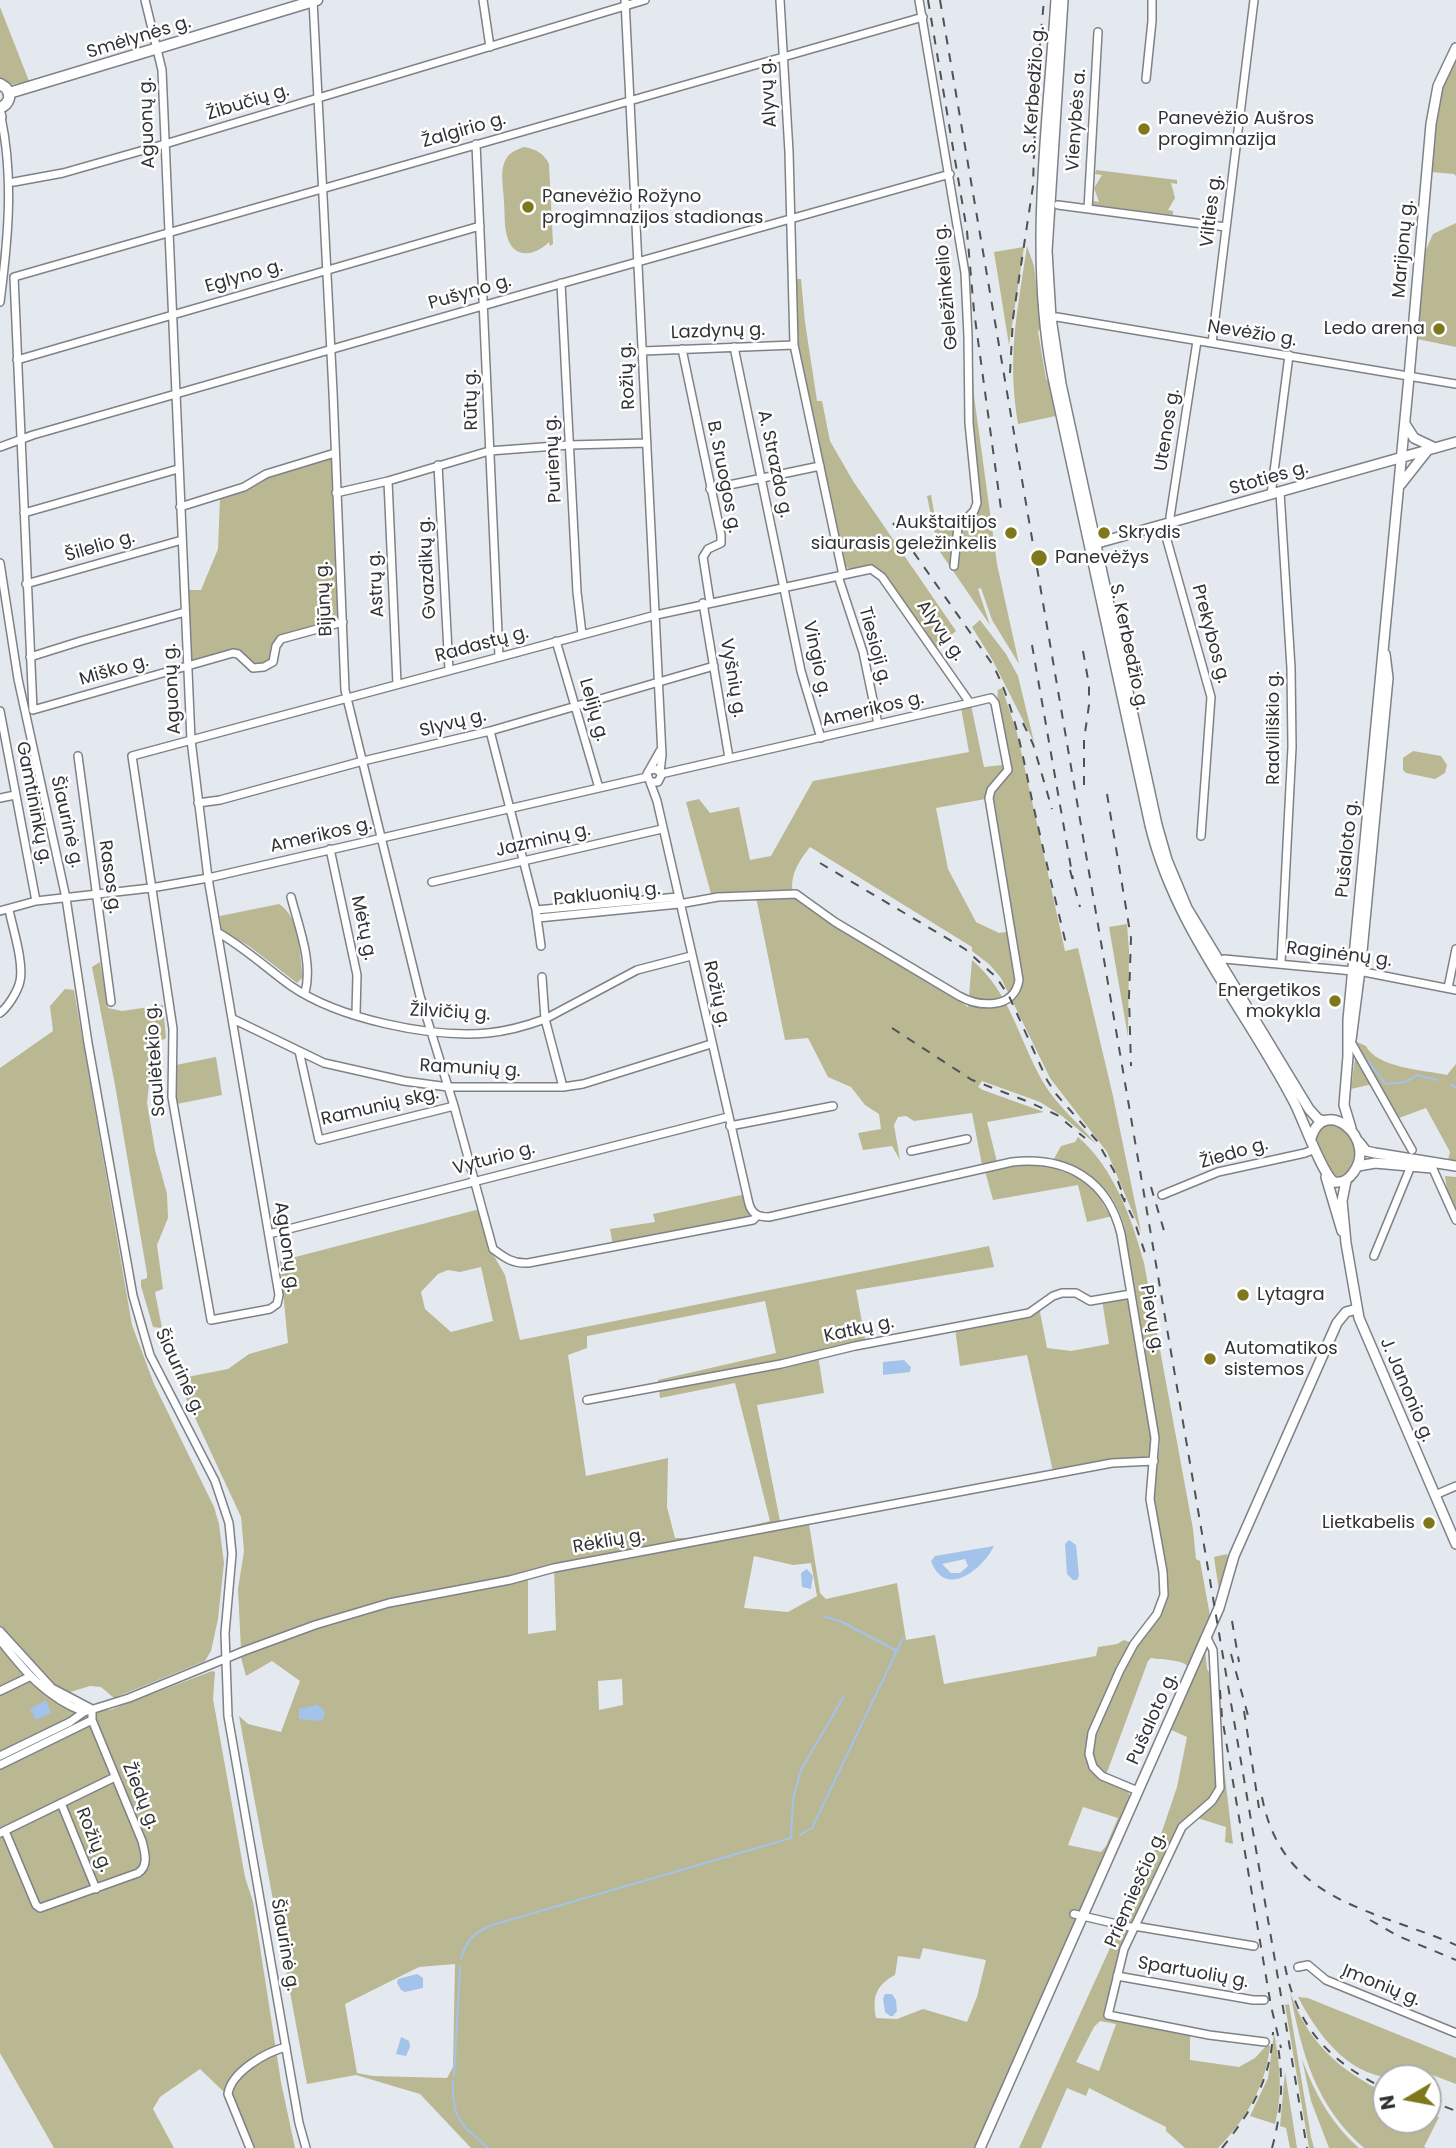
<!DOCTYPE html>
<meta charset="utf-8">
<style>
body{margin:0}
#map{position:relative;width:1456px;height:2148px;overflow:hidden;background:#e4e9ef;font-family:Poppins,sans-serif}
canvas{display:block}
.north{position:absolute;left:1372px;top:2064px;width:70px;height:70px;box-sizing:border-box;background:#fff;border:2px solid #acadae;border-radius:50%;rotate:260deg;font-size:19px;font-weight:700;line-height:28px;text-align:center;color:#303234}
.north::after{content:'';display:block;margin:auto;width:24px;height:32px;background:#7f771b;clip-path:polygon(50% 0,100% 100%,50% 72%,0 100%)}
</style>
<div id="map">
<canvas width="1456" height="2148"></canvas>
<div class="north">N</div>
</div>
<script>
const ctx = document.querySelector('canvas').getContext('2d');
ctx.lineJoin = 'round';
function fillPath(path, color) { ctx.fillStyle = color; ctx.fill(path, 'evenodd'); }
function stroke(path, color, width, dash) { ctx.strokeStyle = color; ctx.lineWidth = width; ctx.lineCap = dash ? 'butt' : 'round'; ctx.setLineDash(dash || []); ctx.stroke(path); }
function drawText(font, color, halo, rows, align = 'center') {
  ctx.font = font + ' Poppins,sans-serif'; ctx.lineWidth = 5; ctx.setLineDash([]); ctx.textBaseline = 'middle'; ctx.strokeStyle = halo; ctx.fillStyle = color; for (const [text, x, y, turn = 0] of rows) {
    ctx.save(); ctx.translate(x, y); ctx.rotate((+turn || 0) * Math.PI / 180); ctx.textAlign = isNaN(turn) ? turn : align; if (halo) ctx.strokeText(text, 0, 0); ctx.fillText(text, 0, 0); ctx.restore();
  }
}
const green = new Path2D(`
 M0 7 29 81 10 85 0 79Z
 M1456 55V176L1454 174 1431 172 1437 98Z
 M524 147C535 149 544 153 549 164L553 244 550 246 549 242C535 256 513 260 507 236 504 226 505 213 504 203 504 189 499 171 506 159 510 152 516 150 524 147Z
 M1096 170 1177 180V184L1171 183 1175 198 1168 210 1173 211V215L1093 205V201L1099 202 1094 188 1102 175 1095 174Z
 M1456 223V347L1417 339 1425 252 1433 234Z
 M1027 246 1034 266 1041 328 1038 331 1046 379 1050 383 1056 416 1018 424C1007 357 1017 313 1027 246Z
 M1024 247 1009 345 994 252Z
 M796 279H801L805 322 817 401H822L830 441 853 481 956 631 936 648 881 572 853 570 844 566 798 347Z
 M970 316 974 396 997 564 1019 664 992 620 981 588 978 589 990 625 938 549 927 496 931 495 937 529 956 526 957 521 975 503 971 423Z
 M332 458 340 620 277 638 274 643 273 658 267 664 253 666 239 652 189 663 187 590H201L218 549 220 498 244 491 268 477Z
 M980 620 1006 654 1018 676 1034 742 993 661 972 627Z
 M1002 688 1017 733 1065 951 1078 948 1113 1096 1141 1232 1107 1152 1050 1078 1001 978 989 964 972 951V947L810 847C798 862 788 878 794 897L809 904 834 926 968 1007 972 960C1010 992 1019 1040 1043 1082 1057 1106 1079 1123 1096 1144L1062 1116 1040 1102 982 1081 978 1087 983 1090 1044 1112 987 1122 997 1162 982 1165 972 1113 914 1121 906 1116 898 1117 894 1125 900 1160 892 1146 863 1150 858 1133 881 1129 879 1114 865 1105 851 1087 828 1077 808 1038 785 1040 755 892 711 894 686 802 699 799 710 813 739 807 750 860 771 856 813 781 969 752 961 708 971 705 984 767 1011 764 997 702 998 690ZM991 798 1013 931 999 933 976 922 948 869 936 808Z
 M1413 751 1441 756 1447 765 1445 773 1435 779 1406 773 1403 770V758Z
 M279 904C301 918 299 953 303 977L297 983 249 946 221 930 220 916Z
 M1127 924 1129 951 1128 1037 1109 927Z
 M100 962 108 1008 122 1011 163 1005 166 1038 153 1045 147 1103 155 1150 167 1194 168 1218 157 1245 163 1289 155 1292 162 1328 153 1327 141 1286V1280L147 1278V1274L115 1085 92 967Z
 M65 989 74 990 132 1325 154 1384 214 1507 219 1524 224 1563 218 1619 211 1651 205 1661 114 1698 101 1687 90 1686 67 1693 50 1691 82 1708 110 1710 212 1671 215 1672 213 1699 245 1877 253 1902 281 2082 295 2148H250L226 2094 200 2069 160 2097 153 2109 174 2148H54L0 2053V1068L53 1031 50 1006Z
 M1357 1042 1366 1046C1377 1068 1424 1070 1447 1075L1456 1064V1161L1448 1160 1450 1152 1426 1108 1399 1118 1377 1083 1351 1089Z
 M216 1057 222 1095 177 1104 176 1065Z
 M1326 1125C1355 1122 1363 1160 1344 1177L1335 1178C1325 1171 1315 1147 1316 1135Z
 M1078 1137C1114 1168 1132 1219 1144 1263L1193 1529 1196 1559 1200 1561 1211 1621 1189 1667C1181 1659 1163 1660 1151 1658L1148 1661 1106 1775 1103 1779 1128 1791 1132 1801 976 2148H471L420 2094 356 2075 307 2084 239 1716 248 1724 281 1732 300 1681 272 1661 246 1676 240 1654 389 1603 486 1585V1580L367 1606 318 1621 241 1650 238 1589 244 1551 241 1517 177 1379 228 1369 249 1354 288 1343 280 1261 480 1209 490 1249 505 1275 520 1340 989 1246 994 1267 856 1290 866 1344 818 1355 824 1393 757 1405 781 1526 809 1524 820 1593 826 1599 897 1583 906 1640 935 1635 944 1684 1096 1656 1098 1647 1117 1644 1124 1640 1134 1644 1139 1641 1164 1608 1167 1584 1153 1500 1160 1443 1124 1225C1112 1186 1091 1172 1054 1159L1061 1146 1075 1142ZM481 1267 493 1321 451 1332 425 1309 421 1292 438 1274 448 1270 460 1272ZM765 1301 776 1353 658 1380 660 1398 735 1383 770 1521 698 1538H675L667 1507 668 1458 586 1476 568 1355 587 1348V1336ZM754 1556 793 1565 811 1563 817 1596 788 1612 744 1608ZM554 1568 556 1630 528 1634V1575ZM622 1679 623 1705 599 1710 598 1681ZM1083 1807 1118 1818 1106 1846 1101 1852 1068 1845ZM923 1948 986 1960 977 1997 967 2022 923 2009 897 2019 876 2018C872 1997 876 1985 895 1975L898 1956 920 1959ZM455 1964 453 2067 447 2078 373 2076 357 2073 345 2004 419 1967Z
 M1025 1165C1049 1166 1081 1173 1097 1193 1103 1202 1104 1210 1113 1216L1087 1222 1078 1185 993 1200 985 1171Z
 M1445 1176 1456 1177V1216L1447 1191Z
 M746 1194 753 1213V1220L614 1251 610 1229 655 1222 653 1214Z
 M1127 1295 1152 1439 1151 1463 1120 1464 1054 1476 1027 1355 960 1366 955 1328 1039 1307 1047 1348 1071 1351 1109 1344 1102 1300Z
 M1227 1554 1229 1563 1220 1598 1214 1557Z
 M1205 1648 1207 1669 1209 1672H1216L1221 1743 1233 1844 1225 1842 1226 1827 1191 1816 1173 1837 1133 1923H1122L1158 1843 1177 1787 1187 1737 1169 1729Z
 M1120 1926 1127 1929 1129 1933 1106 2011 1190 2031V2060L1239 2067 1255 2058 1266 2046H1270C1266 2085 1246 2120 1218 2148H1185L1166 2131V2127L1089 2088 1086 2096 1067 2088 1041 2148H1019ZM1100 2021 1116 2024 1099 2071 1076 2062 1094 2027Z
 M1290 1992C1308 2043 1339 2070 1386 2093V2120H1428V2112L1439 2117 1424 2147 1427 2148H1364C1315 2105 1302 2054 1290 1992Z
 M1298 1997 1308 1998 1456 2058V2084L1422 2071 1419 2078C1410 2078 1400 2079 1391 2078 1346 2074 1317 2033 1298 1997Z
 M1289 2004 1311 2137 1314 2148H1309L1285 2005Z
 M1274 2033C1280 2065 1283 2092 1275 2124L1250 2116 1268 2078Z
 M1302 2059C1315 2094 1331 2123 1359 2148H1329L1311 2101Z
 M1285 2072 1297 2148H1290L1286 2128 1280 2126Z`);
const water = new Path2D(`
 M904 1360 911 1367 910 1372 883 1375V1362Z
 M1069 1540 1076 1545 1079 1576 1077 1580H1073L1067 1574 1065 1544Z
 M994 1546C983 1569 945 1600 931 1561L935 1556ZM965 1559 968 1566 960 1573H951L942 1564Z
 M807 1569 813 1576 811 1589 802 1587 801 1573Z
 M46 1700 51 1713 36 1720 30 1709Z
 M317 1705 323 1709 325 1714 323 1719 320 1721 299 1719V1709Z
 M417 1974 423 1978V1988L405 1992 401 1990 397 1983 398 1979Z
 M885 1994H892L896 2000 897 2011 893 2016H890L885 2012 883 1999Z
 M401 2037 409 2041 410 2047 406 2056 396 2054Z`);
const stream = new Path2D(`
 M1362 1054 1386 1084 1406 1082 1417 1075 1438 1080
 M1451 1085 1456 1087
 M823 1616 842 1622 897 1651
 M800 1835 812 1828 903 1638
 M461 1959C466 1941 473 1934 489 1926L791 1838 793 1799 801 1770 844 1696
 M454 2076 460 1967
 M453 2082C452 2121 461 2123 488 2148`);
const minor = new Path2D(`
 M145 0 162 70 191 740 208 878 279 1295 277 1304 270 1309 211 1320 172 1097 173 1029 132 756 656 615 871 569 882 577 970 703 991 698 995 703 1008 770 991 790 989 798 1019 980C1014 1010 979 1007 959 996L835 922 796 894 718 897 679 904 538 918
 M313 0 333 392 345 690 420 996 454 1106 493 1249C505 1258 513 1264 528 1263L753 1220 757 1216
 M483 0 490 47
 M625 0 662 755 660 772
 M780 0 789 152 794 345 843 575
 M919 0 965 273 968 336 969 423 977 503 974 511 958 527 954 566
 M1146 79 1152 21V0
 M476 144 499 656
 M14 182 63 173 165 144 645 0
 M1058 205 1226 227
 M1088 209 1098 32
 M561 283 577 592 582 634
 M0 302C8 240 14 178 1 117
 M1048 318 1057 317 1456 384
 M1212 343 1254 0
 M734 347 801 671 821 738
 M682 349 721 535V543L708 549 703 557 710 602
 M643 351 794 345
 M17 360 480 226
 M0 447 33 435C338 347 644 259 950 174
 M438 465 449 670
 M388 481 397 684
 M710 489 820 466
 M1280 492 1291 668 1292 747 1281 963
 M336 493 388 481 489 451 569 445 647 443
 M1271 495 1289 355
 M180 507 244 487 266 474 335 453
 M24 513 178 469
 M1171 523 1170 517 1197 341
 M1163 526 1211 697 1201 836
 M0 563 18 679 66 898 88 1043 133 1296 150 1355 215 1481 229 1523 232 1554 225 1633 228 1716 299 2123 306 2148
 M838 576 863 652 878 724
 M26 584 182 540
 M703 603 729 758
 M343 622 281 639 276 646 273 662 264 667 253 668 238 654 233 653 33 710 14 277 923 17
 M556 641 599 788
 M30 657 81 641 185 612
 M0 711 36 901
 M490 731 536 910 541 946
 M78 756 111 1002
 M650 770 655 769 660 772 661 776 658 782H650L647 774 660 751
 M661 774 970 703
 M650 782 657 801 749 1204C752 1214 758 1217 769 1217L1012 1162C1067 1156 1108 1180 1121 1234L1155 1438 1150 1499 1163 1572 1164 1595 1157 1614 1134 1644 1120 1670 1092 1733 1089 1754 1093 1767 1102 1776 1138 1791
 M0 798 15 795
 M198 803 220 800 363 761 490 731 714 666
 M330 849 357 975 356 1014
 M432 882 662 829
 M291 897C299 928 313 962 305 993
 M536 910 678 897
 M0 911 36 901 151 888 208 878 647 777
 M217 932C244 947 266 968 291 986 339 1019 430 1038 488 1033 508 1031 526 1026 545 1019L637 970 691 956
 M1219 962 1224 959 1364 972 1456 990
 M542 977 545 1019 563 1087
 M1448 988 1456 949
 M0 1013C8 1007 18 991 20 981 24 963 13 929 9 910
 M233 1019 324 1063 404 1081 448 1087H563L583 1084 711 1044
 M1351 1042 1412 1150
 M299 1051 319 1140 454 1106
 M730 1126 833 1106
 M911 1151 967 1139
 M1433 1169 1456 1220
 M1162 1195 1218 1172 1305 1153 1315 1149
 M269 1234 728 1117
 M1374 1256 1411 1166
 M587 1400 781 1364 855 1346 1029 1313 1053 1296 1062 1293H1076L1090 1301 1131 1294
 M1435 1495 1456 1486
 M0 1631 52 1688 92 1709V1720L142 1841C145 1853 149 1866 138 1873L40 1908 36 1905 5 1831
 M1206 1636 1213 1650 1220 1788 1212 1801 1182 1827 1124 1949 1108 2015 1209 2035 1265 2042
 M0 1640C25 1672 46 1697 84 1712
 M0 1691 29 1677
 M0 1756 70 1722 84 1712 129 1698 244 1651 315 1625 389 1603 510 1580 554 1568 1112 1463 1154 1461
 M0 1765 92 1720
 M61 1803 96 1889
 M0 1833 115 1777
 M1074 1914 1134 1928
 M1134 1926 1254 1946
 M1298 1967 1308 1965 1326 1980 1456 2033
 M1117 1976 1253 2000H1264
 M250 2148 228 2094C231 2072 266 2052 286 2047`);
const major = new Path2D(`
 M1056 0C1048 123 1029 251 1052 373L1150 825C1175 929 1246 1009 1294 1102 1303 1119 1322 1174 1334 1182 1343 1183 1348 1180 1353 1173 1379 1139 1324 1094 1311 1138
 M1063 0 1047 251 1051 318 1061 384 1157 825 1167 860 1187 908 1309 1109 1318 1119 1324 1121
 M0 113 1 117
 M1405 424 1414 438 1435 448
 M1401 484 1427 451
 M1094 544 1456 442
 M1351 1040 1361 962 1388 678 1385 654
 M1351 1128 1344 1105 1348 1056V1020L1409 377 1431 124 1438 86 1456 48
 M1359 1142 1366 1151 1375 1153 1456 1166
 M1358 1166 1375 1163 1432 1168
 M1326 1177 1342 1231
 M1346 1181 1342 1201 1346 1243 1359 1318 1456 1544
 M980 2148 1219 1608 1234 1556 1337 1323 1346 1312 1357 1309`);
const highway = new Path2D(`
 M0 84 6 88C12 96 9 104 0 108
 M9 93 317 0`);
const rail = new Path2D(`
 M928 0 967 231 974 311 1001 509
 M940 0 1307 2148
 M1010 373 1013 318 1033 186 1036 85 1044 0
 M893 523 993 665C1015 708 1022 753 1032 800 1043 849 1055 898 1067 948
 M1032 645 1073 879
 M1083 651 1089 685V705L1084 740V794
 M1023 723 1033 744 1052 809
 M1107 794 1131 938 1129 997 1131 1066
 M820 863 965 949 996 977 1009 996 1047 1080 1056 1094 1097 1141 1114 1171 1125 1200
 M1070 870 1080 907
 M892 1028 972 1080 1029 1102 1057 1115 1085 1138
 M1151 1187 1165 1234
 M1121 1194 1134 1220 1147 1259
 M1232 1621 1239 1662
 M1231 1654 1249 1719
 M1220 1690 1222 1717 1271 2006 1281 2048
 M1244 1711 1259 1808
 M1262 1797C1282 1902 1373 1909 1456 1945
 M1370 1920 1398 1936 1456 1960
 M1285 1966C1297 2028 1331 2063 1386 2089
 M1428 2100 1456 2111
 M1222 2148C1251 2112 1271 2079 1273 2032
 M1272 2148C1282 2111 1284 2079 1277 2041`);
const markers = [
 [1144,129,7,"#7f771b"],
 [528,207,7,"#7f771b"],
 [1439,329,7,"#7f771b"],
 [1011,533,7,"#7f771b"],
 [1104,533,7,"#7f771b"],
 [1039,558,9,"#7f771b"],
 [1335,1001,7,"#7f771b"],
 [1243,1295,7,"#7f771b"],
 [1210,1359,7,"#7f771b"],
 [1429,1523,7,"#7f771b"]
];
const streetNames = [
 ["Smėlynės g.",139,38,-17],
 ["S. Kerbedžio g.",1035,90,-86],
 ["Alyvų g.",769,93,-94],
 ["Žibučių g.",248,103,-17],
 ["Vienybės a.",1077,120,-86],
 ["Aguonų g.",148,123,-92],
 ["Žalgirio g.",464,131,-16],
 ["Vilties g.",1212,211,-83],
 ["Marijonų g.",1404,249,-85],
 ["Eglyno g.",244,277,-16],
 ["Geležinkelio g.",947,287,-95],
 ["Pušyno g.",470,293,-16],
 ["Lazdynų g.",718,332,-2],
 ["Nevėžio g.",1252,334,9],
 ["Rožių g.",628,376,-93],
 ["Rūtų g.",472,400,-91],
 ["Utenos g.",1168,430,-81],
 ["Purienų g.",554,459,-93],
 ["A. Strazdo g.",774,464,78],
 ["B. Sruogos g.",723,477,79],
 ["Stoties g.",1269,479,-16],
 ["Šilelio g.",100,547,-16],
 ["Gvazdikų g.",428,568,-93],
 ["Astrų g.",377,584,-93],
 ["Bijūnų g.",325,599,-93],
 ["Alyvų g.",940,631,55],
 ["Prekybos g.",1210,634,75],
 ["Radastų g.",482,645,-15],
 ["Tiesioji g.",874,646,75],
 ["S. Kerbedžio g.",1128,647,78],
 ["Vingio g.",816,659,78],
 ["Miško g.",114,671,-16],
 ["Vyšnių g.",732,678,80],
 ["Aguonų g.",173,689,-93],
 ["Lelijų g.",593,710,74],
 ["Amerikos g.",873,710,-13],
 ["Slyvų g.",453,724,-14],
 ["Radviliškio g.",1274,728,-90],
 ["Gamtininkų g.",33,803,79],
 ["Šiaurinė g.",66,822,77],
 ["Amerikos g.",321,836,-13],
 ["Jazminų g.",543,841,-13],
 ["Pušaloto g.",1348,849,-84],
 ["Rasos g.",109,877,82],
 ["Pakluonių g.",607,895,-6],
 ["Mėtų g.",363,928,78],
 ["Raginėnų g.",1339,955,7],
 ["Rožių g.",716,994,77],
 ["Žilvičių g.",450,1013,3],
 ["Saulėtekio g.",156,1060,-94],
 ["Ramunių g.",470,1069,3],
 ["Ramunių skg.",380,1107,-13],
 ["Žiedo g.",1234,1154,-16],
 ["Vyturio g.",494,1159,-15],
 ["Aguonų g.",286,1247,82],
 ["Pievų g.",1151,1319,80],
 ["Katkų g.",859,1330,-12],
 ["Šiaurinė g.",179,1372,65],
 ["J. Janonio g.",1406,1390,67],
 ["Rėklių g.",609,1542,-10],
 ["Pušaloto g.",1153,1719,-66],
 ["Žiedų g.",140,1796,68],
 ["Rožių g.",93,1840,68],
 ["Priemiesčio g.",1136,1890,-66],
 ["Šiaurinė g.",284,1945,80],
 ["Spartuolių g.",1193,1973,10],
 ["Įmonių g.",1381,1986,22]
];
const poiNames = [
 ["Panevėžio Aušros",1158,119],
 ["progimnazija",1158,140],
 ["Panevėžio Rožyno",542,197],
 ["progimnazijos stadionas",542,218],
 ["Ledo arena",1425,329,"right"],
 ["Aukštaitijos",997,523,"right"],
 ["siaurasis geležinkelis",997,544,"right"],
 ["Skrydis",1118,533],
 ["Panevėžys",1055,558],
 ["Energetikos",1321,991,"right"],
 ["mokykla",1321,1012,"right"],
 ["Lytagra",1257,1295],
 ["Automatikos",1224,1349],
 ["sistemos",1224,1370],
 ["Lietkabelis",1415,1523,"right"]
];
fillPath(green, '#bab793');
fillPath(water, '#a4c3eb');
stroke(stream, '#a4c3eb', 2);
stroke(minor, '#7e8288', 10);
stroke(major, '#7e8288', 12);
stroke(highway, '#7e8288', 13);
stroke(minor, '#fff', 7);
stroke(major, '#fff', 9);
stroke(highway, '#fff', 10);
stroke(rail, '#4f5254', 2, [9, 9]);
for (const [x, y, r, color] of markers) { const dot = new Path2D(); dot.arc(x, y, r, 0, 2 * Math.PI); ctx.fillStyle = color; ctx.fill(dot); stroke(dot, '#fff', 2.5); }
drawText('18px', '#303234', '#fff', streetNames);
drawText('18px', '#303234', '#fff', poiNames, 'left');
</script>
